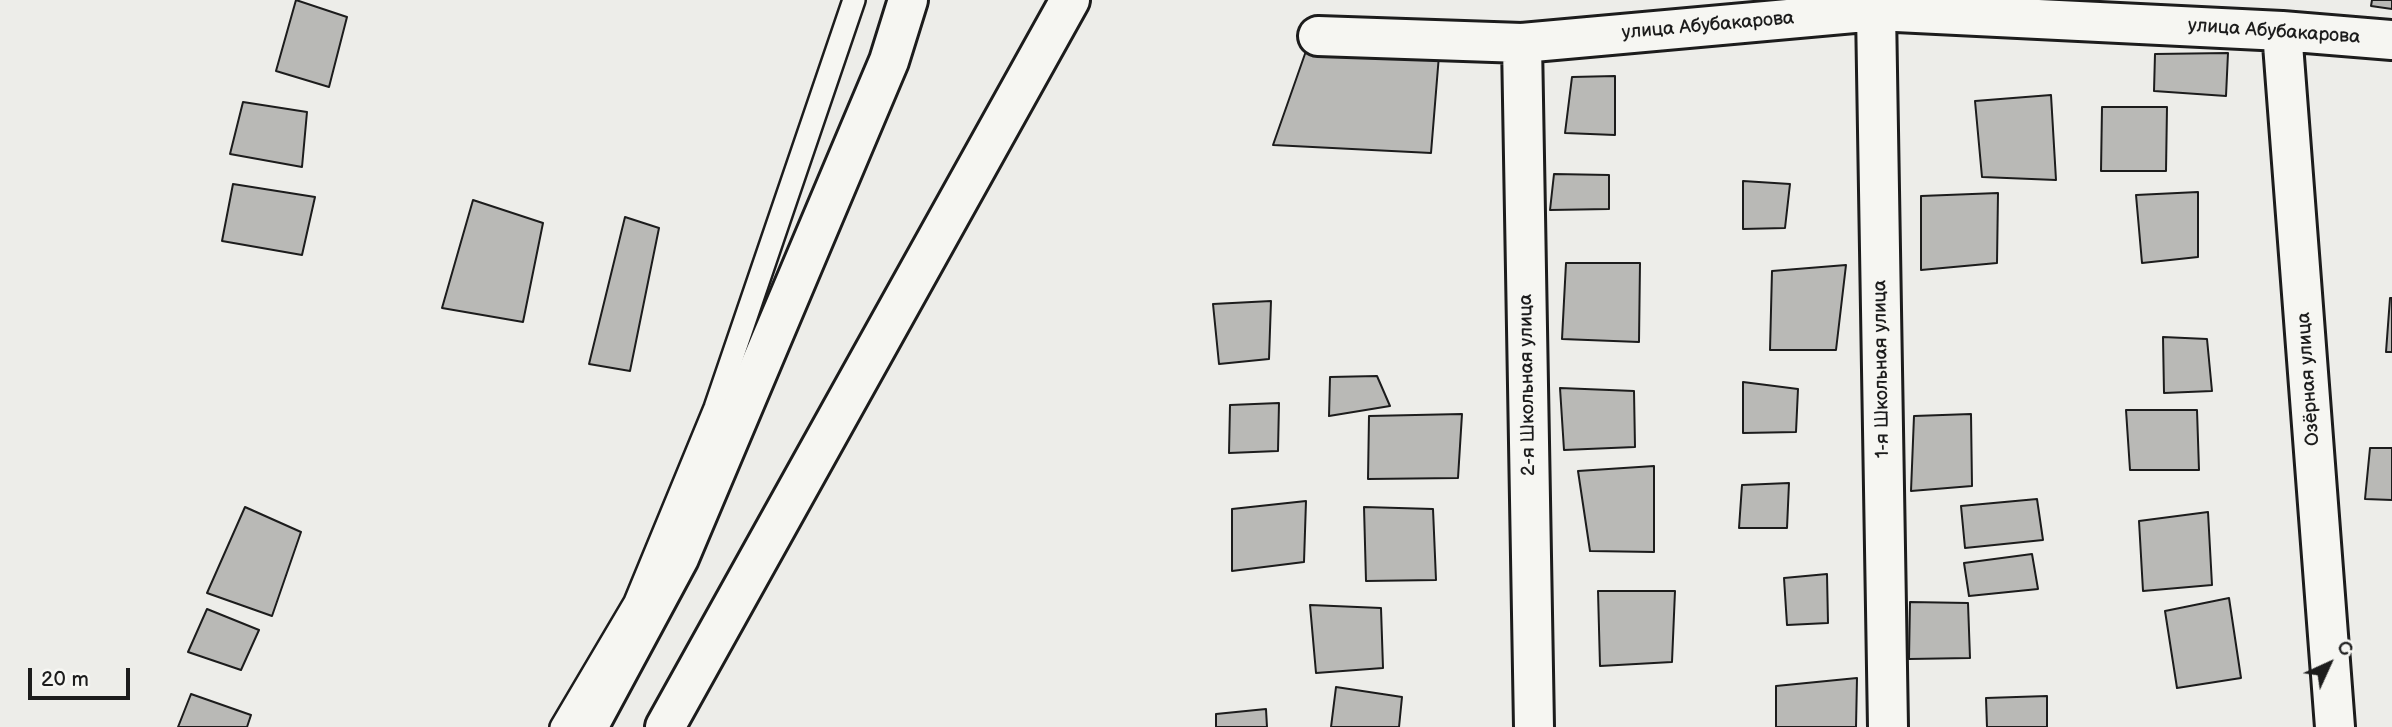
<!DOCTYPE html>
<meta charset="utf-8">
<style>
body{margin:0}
#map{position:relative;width:2392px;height:727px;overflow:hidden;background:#edede9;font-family:"Balsamiq Sans",sans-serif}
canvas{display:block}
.north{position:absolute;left:2294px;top:629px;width:70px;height:70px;-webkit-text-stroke:5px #f6f6f2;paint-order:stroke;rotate:45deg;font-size:19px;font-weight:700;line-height:28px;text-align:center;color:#1c1c1c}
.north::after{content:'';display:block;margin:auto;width:24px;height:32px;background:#1c1c1c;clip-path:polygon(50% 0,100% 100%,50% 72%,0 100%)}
.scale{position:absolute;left:28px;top:668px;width:102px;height:32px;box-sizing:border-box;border:4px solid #1c1c1c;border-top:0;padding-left:9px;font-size:21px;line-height:24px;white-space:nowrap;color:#1c1c1c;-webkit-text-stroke:5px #f6f6f2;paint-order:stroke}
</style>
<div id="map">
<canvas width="2392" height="727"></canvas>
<div class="north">С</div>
<div class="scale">20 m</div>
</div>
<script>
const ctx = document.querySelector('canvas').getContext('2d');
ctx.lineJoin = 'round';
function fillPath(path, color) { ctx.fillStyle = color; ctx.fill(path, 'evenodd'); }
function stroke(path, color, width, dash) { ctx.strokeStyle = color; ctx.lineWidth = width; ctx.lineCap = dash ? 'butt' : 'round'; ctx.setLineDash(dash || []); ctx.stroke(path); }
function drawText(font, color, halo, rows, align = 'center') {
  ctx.font = font + ' "Balsamiq Sans",sans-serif'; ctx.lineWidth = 6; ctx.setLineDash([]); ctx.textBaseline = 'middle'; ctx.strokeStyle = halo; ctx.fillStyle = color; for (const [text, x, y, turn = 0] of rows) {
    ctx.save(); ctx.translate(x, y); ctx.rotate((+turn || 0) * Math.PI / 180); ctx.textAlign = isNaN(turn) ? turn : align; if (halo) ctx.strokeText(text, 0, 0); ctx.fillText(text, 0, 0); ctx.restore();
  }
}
const building = new Path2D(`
 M296 0 347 17 329 87 276 71Z
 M2372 0H2392V9L2371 6Z
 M1306 51 1439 55 1431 153 1273 145Z
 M2228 53 2226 96 2154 91 2155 54Z
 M1615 76V135L1565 133 1572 77Z
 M2051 95 2056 180 1982 177 1975 101Z
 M243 102 307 112 302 167 230 154Z
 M2102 107H2167L2166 171H2101Z
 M1554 174 1609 175V209L1550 210Z
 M1743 181 1790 184 1785 228 1743 229Z
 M233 184 315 197 302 255 222 241Z
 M2198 192V257L2142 263 2136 195Z
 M1998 193 1997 263 1921 270V196Z
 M473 200 543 223 523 322 442 308Z
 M625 217 659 228 630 371 589 364Z
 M1566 263H1640L1639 342 1562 339Z
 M1846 265 1836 350H1770L1772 271Z
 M2390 298H2392V352H2386Z
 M1271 301 1269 359 1219 364 1213 304Z
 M2163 337 2207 339 2212 391 2164 393Z
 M1377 376 1390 406 1329 416 1330 377Z
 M1743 382 1798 389 1796 432 1743 433Z
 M1560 388 1634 391 1635 447 1564 450Z
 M1279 403 1278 451 1229 453 1230 405Z
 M2126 410H2197L2199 470H2130Z
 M1462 414 1458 478 1368 479 1369 416Z
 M1971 414 1972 486 1911 491 1914 416Z
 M2370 448H2392V500L2365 499Z
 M1654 466V552L1590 551 1578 471Z
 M1789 483 1787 528H1739L1742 485Z
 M2037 499 2043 540 1965 548 1961 506Z
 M1306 501 1304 562 1232 571V509Z
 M245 507 301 532 272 616 207 593Z
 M1364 507 1433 509 1436 580 1366 581Z
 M2208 512 2212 585 2143 591 2139 521Z
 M2032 554 2038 589 1969 596 1964 563Z
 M1827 574 1828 623 1787 625 1784 578Z
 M1598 591H1675L1672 662 1600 666Z
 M2229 598 2241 678 2177 688 2165 611Z
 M1910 602 1968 603 1970 658 1909 659Z
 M1310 605 1381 608 1383 668 1316 673Z
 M207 609 259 630 241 670 188 652Z
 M1857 678 1856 727H1776V686Z
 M1336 687 1402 697 1399 727H1331Z
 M191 694 251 715 247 727H178Z
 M2047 696V727H1987L1986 698Z
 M1266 709 1267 727H1216V714Z`);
const lane = new Path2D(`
 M561 727 635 602 715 408 854 0`);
const street = new Path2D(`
 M1876 11 1888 727
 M2282 31 2335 727
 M1318 36 1522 43 1876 11 2282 31 2392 40
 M1522 43 1534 727`);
const primary = new Path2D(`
 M588 727 679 558 889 61 908 0
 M665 727 1070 0`);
const streetNames = [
 ["улица Абубакарова",1708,26,-5],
 ["улица Абубакарова",2274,32,4],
 ["1-я Школьная улица",1882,369,-91],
 ["Озёрная улица",2309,379,-94],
 ["2-я Школьная улица",1528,385,-91]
];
fillPath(building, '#b9b9b6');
stroke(building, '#1c1c1c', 2);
stroke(lane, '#1c1c1c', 26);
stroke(street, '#1c1c1c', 44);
stroke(primary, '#1c1c1c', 44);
stroke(lane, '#f6f6f2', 21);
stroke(street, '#f6f6f2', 38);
stroke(primary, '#f6f6f2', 38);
drawText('19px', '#1c1c1c', '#f6f6f2', streetNames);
</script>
